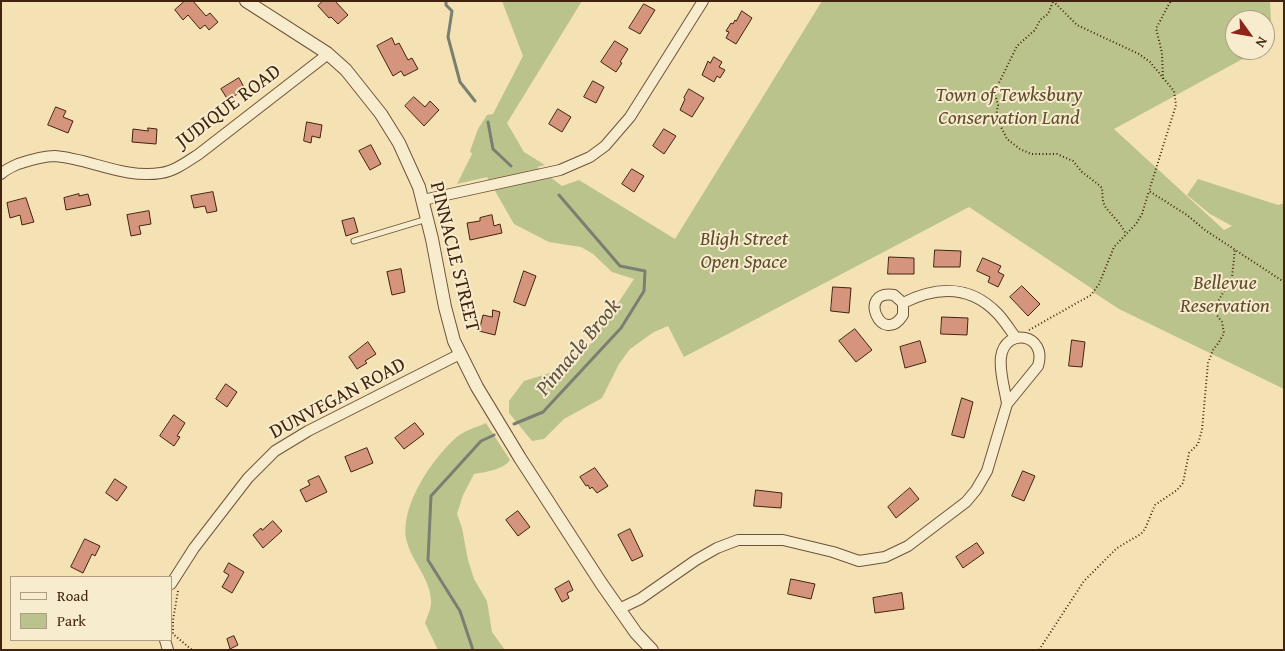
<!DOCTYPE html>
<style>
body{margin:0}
#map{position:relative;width:1285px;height:651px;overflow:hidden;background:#f5e2b4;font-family:"Gentium Book Plus",serif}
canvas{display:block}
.frame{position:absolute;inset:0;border:2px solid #42230f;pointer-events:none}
.legend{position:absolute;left:10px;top:576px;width:162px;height:65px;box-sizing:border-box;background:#f8ecce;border:1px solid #af9c82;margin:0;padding:6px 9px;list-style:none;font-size:15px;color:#42230f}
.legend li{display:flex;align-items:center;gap:10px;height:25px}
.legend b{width:25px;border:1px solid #af9c82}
.north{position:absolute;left:1225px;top:10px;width:50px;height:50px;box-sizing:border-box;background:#f8ecce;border:1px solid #af9c82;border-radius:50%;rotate:122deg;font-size:14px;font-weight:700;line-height:20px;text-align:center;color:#42230f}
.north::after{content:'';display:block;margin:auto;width:18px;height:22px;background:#8f2418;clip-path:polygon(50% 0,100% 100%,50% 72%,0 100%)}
</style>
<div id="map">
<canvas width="1285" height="651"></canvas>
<div class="frame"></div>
<ul class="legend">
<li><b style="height:6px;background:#f8ecce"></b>Road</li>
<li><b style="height:14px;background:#bbc38d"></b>Park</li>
</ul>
<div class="north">N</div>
</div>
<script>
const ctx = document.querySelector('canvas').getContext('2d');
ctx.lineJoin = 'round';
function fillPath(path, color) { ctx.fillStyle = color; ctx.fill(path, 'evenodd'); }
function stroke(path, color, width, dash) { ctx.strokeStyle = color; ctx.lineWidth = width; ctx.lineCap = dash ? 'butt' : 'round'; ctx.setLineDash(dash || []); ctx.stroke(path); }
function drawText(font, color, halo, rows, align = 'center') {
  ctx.font = font + ' "Gentium Book Plus",serif'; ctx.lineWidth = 4; ctx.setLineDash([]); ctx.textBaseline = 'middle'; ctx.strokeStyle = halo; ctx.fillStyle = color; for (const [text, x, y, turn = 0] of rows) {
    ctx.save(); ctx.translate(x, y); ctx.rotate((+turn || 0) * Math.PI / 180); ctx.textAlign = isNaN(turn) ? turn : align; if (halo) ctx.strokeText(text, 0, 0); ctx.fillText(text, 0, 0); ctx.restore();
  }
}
const green = new Path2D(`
 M502 1H582L507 123 524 152 545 165 537 167 562 186 579 180 675 239 822 1H1270L1272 43 1265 47V20H1235V50H1259L1114 129 1224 230 1232 226 1210 214 1187 195 1198 179 1278 205 1284 203V389L1119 309 1093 292 1094 290 969 207 684 357 668 326 654 332 630 349 619 364 602 398 564 419 544 439 532 441 509 413V401L524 381 575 365 594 339 634 279 612 272 593 254 581 247 549 242 514 224 487 177 457 184 472 154 470 151 478 129 487 115 493 114 523 56Z
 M486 423 510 460C503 470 485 472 474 474L463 495 457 514 462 528 468 560 474 579 487 601 492 632 505 650H438L425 623C427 617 431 609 431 602 431 579 412 562 407 542 398 508 433 457 458 436 466 430 477 427 486 423Z`);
const stream = new Path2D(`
 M446 1V5L452 11 448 37 460 82 475 101
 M488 122 493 149 511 166
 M514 424 543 412 621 328 644 291 645 271 620 266 559 195
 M473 650 460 611 428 560 431 496 481 441 494 435`);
const building = new Path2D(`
 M185 1H193L206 16 210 13 218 22 209 30 205 25 200 29 188 15 183 20 175 10Z
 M323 1H335L348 15 338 24 331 17 329 18 318 6Z
 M644 4 655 10 640 34 629 28Z
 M742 11 752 18 736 44 726 38 729 32 726 31 731 23 733 24 735 20 736 21Z
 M392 38 395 45 399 43 408 60 412 58 418 69 404 76 401 71 393 76 377 46Z
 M615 41 628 49 620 62 622 63 616 72 601 62Z
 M714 57 722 62 719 67 725 70 720 78 717 76 714 82 702 75 708 61 710 63Z
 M239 78 245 89 228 100 221 89Z
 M593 81 604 87 596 103 584 97Z
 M689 89 704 98 692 117 680 110 685 99 684 98Z
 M414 97 425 107 430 101 439 110 424 126 405 106Z
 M56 107 66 111 63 117 73 121 68 133 48 125Z
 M558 109 571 117 562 132 549 124Z
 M307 122 322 125 320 138 312 136 311 143 304 141Z
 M148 128 157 129 156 144 132 142 133 129 148 131Z
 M664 129 676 136 664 154 653 146Z
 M371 145 381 164 370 170 359 151Z
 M632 169 644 176 634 192 622 184Z
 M213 192 217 211 207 213 205 206 194 208 191 196Z
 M79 194V196L88 194 91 205 66 210 64 198Z
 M26 198 34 222 22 225 20 215 10 218 7 203Z
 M149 211 151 224 139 226 141 234 131 236 127 215Z
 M492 215 494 226 500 224 502 233 470 240 467 223 480 221V218Z
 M354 218 358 232 346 236 342 221Z
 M935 250 961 251 960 267H934Z
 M889 257 914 258V274H888Z
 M983 258 1001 266 998 272 1004 275 998 287 988 282 990 277 977 271Z
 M401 269 405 292 392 295 387 272Z
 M524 271 536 276 525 306 514 302Z
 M1022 286 1040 304 1028 316 1010 297Z
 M833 287 851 288 849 313 831 311Z
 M493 310 500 312 495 335 479 331 483 315 492 317Z
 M942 317 968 318 967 335 941 334Z
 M855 329 872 350 856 362 839 341Z
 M1072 340 1085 342 1082 367 1069 366Z
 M920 341 926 362 905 368 900 347Z
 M368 342 376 354 365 361 367 363 357 369 349 357Z
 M226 384 237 392 227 407 216 399Z
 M962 398 973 402 964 438 952 435Z
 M174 415 185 423 177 436 180 437 174 446 160 436Z
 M415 423 424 434 404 449 395 438Z
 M367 448 373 463 351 472 345 457Z
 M595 468 608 486 597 493 592 487 590 489 588 485 586 486 580 477Z
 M1023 471 1035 476 1024 501 1012 496Z
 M319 476 327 492 306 502 300 490 310 485 308 481Z
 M115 479 127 487 117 501 106 493Z
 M910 488 919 499 896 518 888 507Z
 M756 490 782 493 781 508 754 506Z
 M518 511 530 527 518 536 506 520Z
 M273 521 282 531 263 548 253 535 261 528 262 530Z
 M630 529 643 556 632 561 618 535Z
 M85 539 100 546 95 556 92 554 83 573 71 567Z
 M977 543 984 553 963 568 956 557Z
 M229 563 244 572 232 593 222 587 229 575 224 572Z
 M791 579 815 584 811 599 788 594Z
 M569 581 573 590 567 593 569 598 562 602 555 589Z
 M902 593 904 609 875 613 873 598Z
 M234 636 238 645 230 649 227 639Z`);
const path = new Path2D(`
 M1053 1 1077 25 1139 54 1150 62 1174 91 1176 105 1149 191 1187 215 1205 230 1284 282
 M1053 2 1048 14 1040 20 1035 30 1017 46 995 91V94L998 105 996 117 1007 139 1020 149 1031 154H1057L1066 158 1073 161 1082 172 1099 185 1102 188 1103 202 1106 208 1120 224 1126 234
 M1163 79 1162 53 1156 28C1162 19 1165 10 1171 1
 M1029 330 1091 295 1099 284 1114 247 1136 224 1142 214 1149 191
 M178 591 173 620V634L192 650
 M1039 650 1084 581 1117 548 1141 534 1145 529 1155 505 1177 490 1183 483 1189 453 1198 444 1202 430 1208 363 1213 350 1219 342 1224 333 1222 322 1216 314V305L1232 277 1235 249`);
const service = new Path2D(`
 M354 241 427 219`);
const minor = new Path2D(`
 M1 174C6 169 12 167 18 164 30 160 43 156 55 156 91 159 124 179 161 173 175 171 188 161 199 154L328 54
 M423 200 560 170 590 157 605 146 630 117 703 1
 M903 303V315C882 348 856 289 894 295L903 303C935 287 969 284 997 313 1004 320 1010 330 1016 338
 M171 584 194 548 248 478 275 451 308 431 460 354
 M619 609 640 599 696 560 717 548 738 540H783L833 552 859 561 885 557 908 546 966 502 976 490 987 471 1007 404 1038 366C1048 334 1005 326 1001 357 999 372 1005 389 1007 404
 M165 640 168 650`);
const tertiary = new Path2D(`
 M246 1 327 53 346 70 381 114 399 143 419 187 432 239 445 307 454 341 477 387 520 458 601 583 636 633 652 650`);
const parkNames = [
 ["Town of Tewksbury",1009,96],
 ["Conservation Land",1009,119],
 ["Bligh Street",744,240],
 ["Open Space",744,263],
 ["Bellevue",1225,284],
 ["Reservation",1225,307]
];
const streetNames = [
 ["JUDIQUE ROAD",229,107,-37],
 ["PINNACLE STREET",454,257,76],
 ["DUNVEGAN ROAD",338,399,-28]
];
const waterNames = [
 ["Pinnacle Brook",579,348,-50]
];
fillPath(green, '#bbc38d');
stroke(stream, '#797f71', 3);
fillPath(building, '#d5957d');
stroke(building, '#42230f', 1);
stroke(service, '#6f5338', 7);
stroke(minor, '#6f5338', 12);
stroke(tertiary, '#6f5338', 14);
stroke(path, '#42230f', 2, [1, 2.5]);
stroke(service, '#f8ecce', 5);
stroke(minor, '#f8ecce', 10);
stroke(tertiary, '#f8ecce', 12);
drawText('italic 20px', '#604b2e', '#f8ecce', parkNames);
drawText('20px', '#42230f', '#f8ecce', streetNames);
drawText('italic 21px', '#5d5140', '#f8ecce', waterNames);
</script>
